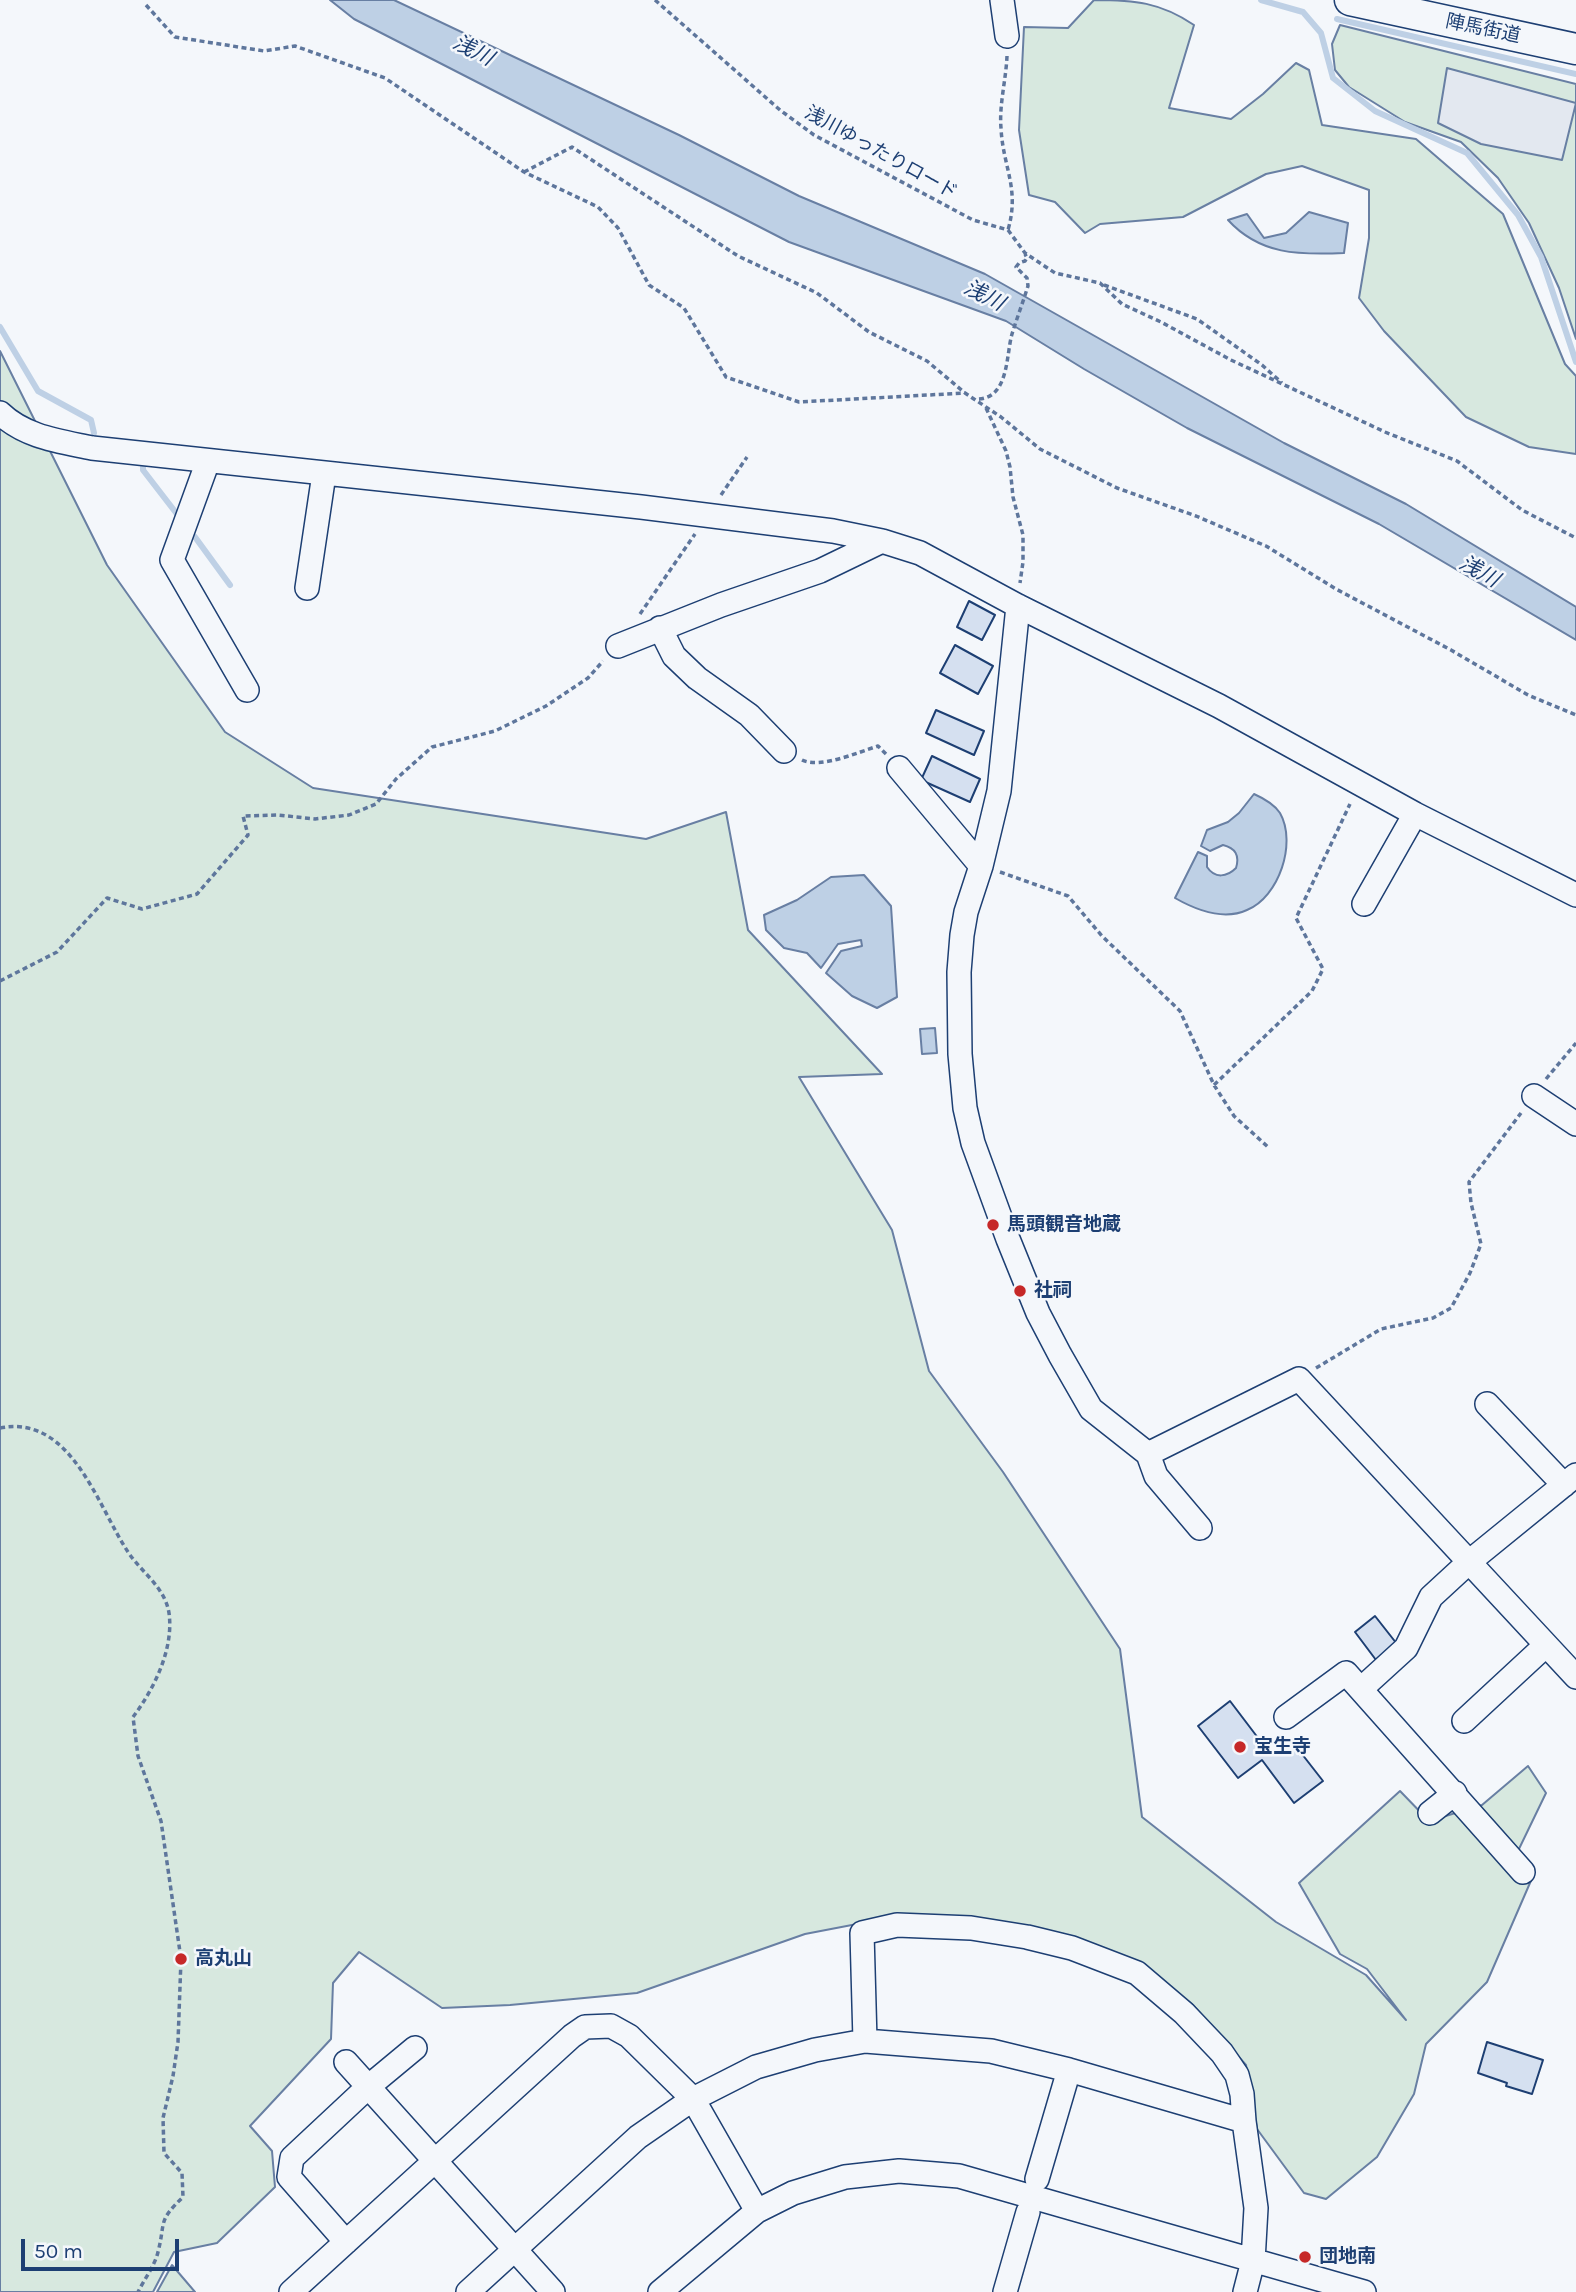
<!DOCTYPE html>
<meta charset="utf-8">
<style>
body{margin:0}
#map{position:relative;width:1576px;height:2292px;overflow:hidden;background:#f4f7fb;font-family:Karla,sans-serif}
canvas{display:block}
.scale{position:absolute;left:21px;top:2239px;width:158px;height:32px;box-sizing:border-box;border:4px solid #1d3f73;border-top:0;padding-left:9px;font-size:21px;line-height:24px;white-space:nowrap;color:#1d3f73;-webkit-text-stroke:5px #f4f7fb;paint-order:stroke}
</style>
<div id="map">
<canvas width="1576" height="2292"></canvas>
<div class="scale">50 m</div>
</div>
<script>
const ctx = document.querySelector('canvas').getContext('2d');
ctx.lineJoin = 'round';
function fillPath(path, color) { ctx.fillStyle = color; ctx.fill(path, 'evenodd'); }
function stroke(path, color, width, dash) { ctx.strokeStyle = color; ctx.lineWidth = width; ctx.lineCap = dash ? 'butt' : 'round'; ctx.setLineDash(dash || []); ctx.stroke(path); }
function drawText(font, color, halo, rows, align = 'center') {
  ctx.font = font + ' Karla,"Noto Sans JP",sans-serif'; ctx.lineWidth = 5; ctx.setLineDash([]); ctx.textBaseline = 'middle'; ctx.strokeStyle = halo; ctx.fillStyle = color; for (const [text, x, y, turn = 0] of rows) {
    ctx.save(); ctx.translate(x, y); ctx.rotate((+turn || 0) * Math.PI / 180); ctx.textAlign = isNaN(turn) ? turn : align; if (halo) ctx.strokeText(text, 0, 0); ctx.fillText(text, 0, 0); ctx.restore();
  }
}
const green = new Path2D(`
 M1094 0C1134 0 1160 2 1194 25L1169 108 1231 119 1263 94 1296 63 1309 70 1322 125 1416 139 1503 214 1565 364 1576 376V454L1529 447 1466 417 1384 331 1359 298 1369 238V190L1302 166 1266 174 1183 217 1100 224 1085 233 1055 202 1029 195 1019 130 1024 27 1068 28Z
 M1340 25 1576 84V339L1559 288 1529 223 1498 178 1461 142 1405 122 1349 87 1335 70 1332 44Z
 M0 351 107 565 225 732 313 788 646 839 726 812 748 930 882 1074 799 1077 892 1230 929 1371 1003 1472 1120 1649 1142 1817 1276 1922 1366 1975 1406 2020 1367 1969 1340 1954 1299 1883 1400 1791 1429 1821 1482 1805 1528 1766 1546 1793 1517 1853 1533 1876 1487 1982 1426 2044 1414 2094 1377 2157 1326 2199 1304 2193 1257 2129 1246 2065 1193 2005 1135 1961 904 1915 805 1934 637 1993 510 2005 442 2008 359 1952 333 1983 331 2039 250 2126 272 2151 275 2187 217 2243 174 2252 153 2292H0Z
 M172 2265 195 2292H157Z`);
const parking = new Path2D(`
 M1447 68 1576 103 1562 160 1481 144 1438 123Z`);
const water = new Path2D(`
 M330 0H394L679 135 799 196 985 274 1284 443 1406 504 1576 607V640L1379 524 1187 428 1084 369 1006 321 789 242 354 19Z
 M1309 212 1348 223 1344 253C1299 255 1260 255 1228 220L1247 214 1264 238 1286 233Z
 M1254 794C1263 798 1274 804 1280 813 1297 843 1279 897 1247 910 1223 921 1196 910 1175 898L1198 852 1207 856V867C1215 879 1227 877 1236 868 1240 855 1235 848 1223 845L1210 851 1201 846 1207 830 1228 822 1239 813Z
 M864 875 891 906 897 997 877 1008 852 996 826 973 841 951 862 946 861 940 838 944 821 968 807 953 784 948 766 930 764 915 797 900 831 877Z
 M935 1028 937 1053 922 1054 920 1029Z`);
const stream = new Path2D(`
 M1261 0 1303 12 1321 33 1333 78 1375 111 1467 153 1518 215 1541 257 1576 362
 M1337 19 1576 74
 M0 327 38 391 91 420 94 433
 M138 462H143V470L180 518
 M195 537 230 585`);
const building = new Path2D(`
 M969 601 995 615 982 640 957 627Z
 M955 645 993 666 978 694 940 673Z
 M936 710 984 731 974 755 926 733Z
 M932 756 980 779 970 802 921 780Z
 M1375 1616 1397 1644 1376 1660 1355 1632Z
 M1230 1701 1271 1755 1291 1740 1323 1781 1294 1803 1262 1760 1238 1778 1198 1726Z
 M1487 2042 1543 2060 1532 2094 1506 2086 1507 2083 1478 2073Z`);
const path = new Path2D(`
 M655 0 780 110 814 135 973 220 1008 230
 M146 5 175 37 264 51 295 46 385 78 524 172 598 207 618 228 649 285 684 308 726 377 799 402 965 393
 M1007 56C1006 80 999 105 1001 128 1003 168 1020 188 1008 230
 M524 172 572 147 738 256 817 293 869 332 927 361 965 393 1001 417 1040 449 1117 488 1196 516 1266 546 1336 589 1451 650 1528 695 1576 715
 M1008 230 1025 253 1055 273 1100 283 1122 304 1161 322 1231 360 1385 432 1457 461 1522 510 1576 538
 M1104 285 1197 319 1262 365 1282 383
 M979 399C1009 397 1006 355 1012 334 1017 318 1023 302 1028 286L1027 278 1016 267 1019 263 1025 261 1027 258 1025 254
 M986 408 1006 451 1010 467 1013 497 1023 535V562L1020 583
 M721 495 747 457
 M640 614 695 534
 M802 760C820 769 859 752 878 746L886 754
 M1000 872 1068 896 1102 936 1180 1011 1214 1085 1234 1116 1268 1147
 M0 981 57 952 107 898 142 909 197 894 248 835 243 816 278 815 315 819 349 815 376 804 396 779 432 747 495 731 546 706 588 678 603 661
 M1546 1079 1576 1043
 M1214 1085 1312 991 1323 969 1296 918 1350 804
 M1316 1368 1381 1329 1433 1318 1451 1308 1470 1273 1481 1244 1471 1203 1469 1182 1521 1113
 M0 1428C71 1414 97 1505 128 1552 141 1572 165 1587 169 1613 174 1649 154 1689 133 1717L138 1756 161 1821 181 1959 178 2042 173 2076 163 2118 164 2153 182 2173 183 2197C157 2222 166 2221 158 2252 155 2265 144 2280 138 2292`);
const minor = new Path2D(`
 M1002 0 1007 36
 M0 413C25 437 59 441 92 448L641 507 833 531 882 541 920 553 1018 606 1219 706 1415 814 1576 895
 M208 461 172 560 247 690
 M307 588 324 474
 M1018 606 999 791 981 866 966 912 962 935 959 972 960 1054 965 1108 973 1143 1008 1239 1038 1313 1060 1355 1091 1409 1148 1454 1156 1476 1200 1528
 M660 628 674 656 697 678 749 715 784 751
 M618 646 721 605 820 571 882 541
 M899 768 981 866
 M1364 904 1415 814
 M1534 1096 1576 1124
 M1487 1404 1564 1485
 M1148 1454 1299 1379 1576 1677
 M1361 1689 1406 1648 1431 1597 1469 1562 1576 1475
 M1286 1717 1346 1673 1523 1872
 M1464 1721 1546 1645
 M1430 1813 1455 1793
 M865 2041 991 2051 1069 2070 1244 2121
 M346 2062 553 2292
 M1037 2179 1069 2070
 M346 2242 289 2177 292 2158 368 2087 415 2048
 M291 2292 572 2036 585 2027 611 2026 629 2036 693 2099 757 2211
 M468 2292 638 2137 693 2099 756 2067 815 2050 865 2041 862 1933 897 1925 971 1928 1027 1937 1072 1948 1137 1973 1184 2013 1222 2053 1237 2075 1242 2094 1244 2121 1256 2208 1253 2261 1245 2292
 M660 2292 757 2211 793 2193 845 2177 899 2171 959 2176 1364 2292
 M1005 2292 1028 2212`);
const major = new Path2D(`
 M1350 0 1576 49`);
const markers = [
 [993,1225,7,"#c62828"],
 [1020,1291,7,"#c62828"],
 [1240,1747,7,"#c62828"],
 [181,1959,7,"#c62828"],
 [1305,2257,7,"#c62828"]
];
const streetNames = [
 ["陣馬街道",1483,29,12],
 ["浅川ゆったりロード",881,153,29]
];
const poiNames = [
 ["馬頭観音地蔵",1007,1225],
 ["社祠",1034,1291],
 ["宝生寺",1254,1747],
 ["高丸山",195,1959],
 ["団地南",1319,2257]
];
const waterNames = [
 ["浅川",473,51,27],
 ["浅川",984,296,27],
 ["浅川",1479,572,29]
];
fillPath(green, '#d7e8df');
stroke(green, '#687fa3', 2);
fillPath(parking, '#e3e8f0');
stroke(parking, '#687fa3', 2);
fillPath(water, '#bed0e5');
stroke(water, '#687fa3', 2);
stroke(stream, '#bed0e5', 6);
fillPath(building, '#d5e0f0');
stroke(building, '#1d3f73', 2);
stroke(minor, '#1d3f73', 26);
stroke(major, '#1d3f73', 33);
stroke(path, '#5e769c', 3.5, [5, 3.5]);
stroke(minor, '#f4f7fb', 23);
stroke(major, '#f4f7fb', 30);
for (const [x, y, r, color] of markers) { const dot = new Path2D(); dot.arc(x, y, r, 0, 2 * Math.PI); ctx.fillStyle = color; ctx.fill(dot); stroke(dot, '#f4f7fb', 2.5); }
drawText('19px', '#1d3f73', '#f4f7fb', streetNames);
drawText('bold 19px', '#1d3f73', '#f4f7fb', poiNames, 'left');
drawText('italic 21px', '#1d3f73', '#f4f7fb', waterNames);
</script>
